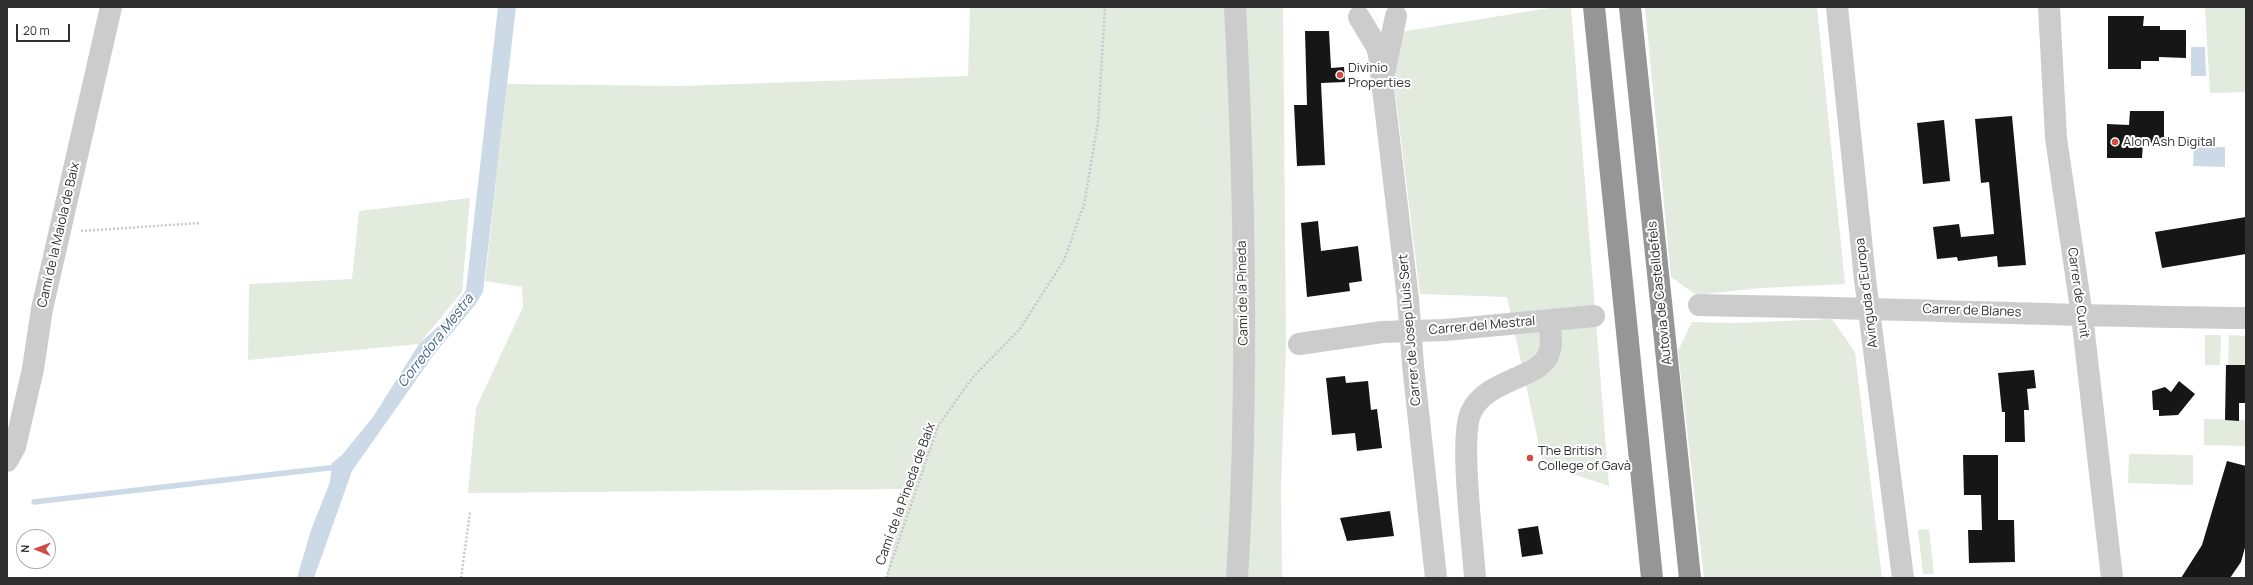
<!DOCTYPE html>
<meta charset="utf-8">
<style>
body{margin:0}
#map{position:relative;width:2253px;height:585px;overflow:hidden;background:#fff;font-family:Manrope,sans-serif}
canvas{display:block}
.frame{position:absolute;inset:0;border:8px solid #2f2f2f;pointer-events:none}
.north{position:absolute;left:16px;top:529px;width:40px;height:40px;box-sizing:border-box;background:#fff;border:1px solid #acacac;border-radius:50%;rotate:271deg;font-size:11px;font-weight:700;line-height:16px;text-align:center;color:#2f2f2f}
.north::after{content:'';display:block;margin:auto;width:14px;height:18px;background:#d34c43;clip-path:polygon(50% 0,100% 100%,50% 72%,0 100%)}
.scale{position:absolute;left:16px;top:24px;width:54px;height:18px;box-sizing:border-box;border:2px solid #2f2f2f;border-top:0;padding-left:5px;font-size:12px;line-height:14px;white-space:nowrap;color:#2f2f2f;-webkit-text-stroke:3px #fff;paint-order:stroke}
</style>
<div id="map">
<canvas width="2253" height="585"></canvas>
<div class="frame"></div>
<div class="north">N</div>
<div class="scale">20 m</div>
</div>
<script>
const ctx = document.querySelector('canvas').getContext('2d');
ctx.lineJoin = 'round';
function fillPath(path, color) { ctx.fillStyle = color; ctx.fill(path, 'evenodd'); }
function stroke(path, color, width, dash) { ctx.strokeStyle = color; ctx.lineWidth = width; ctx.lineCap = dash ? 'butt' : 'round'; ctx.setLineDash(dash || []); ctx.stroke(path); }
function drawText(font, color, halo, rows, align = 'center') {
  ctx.font = font + ' Manrope,sans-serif'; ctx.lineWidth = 4; ctx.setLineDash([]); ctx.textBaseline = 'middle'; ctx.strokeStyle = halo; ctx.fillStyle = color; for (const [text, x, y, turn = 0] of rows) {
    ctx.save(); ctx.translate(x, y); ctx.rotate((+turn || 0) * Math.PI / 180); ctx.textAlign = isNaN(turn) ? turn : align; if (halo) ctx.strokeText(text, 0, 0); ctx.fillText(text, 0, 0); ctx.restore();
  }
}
const green = new Path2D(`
 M970 7H1283L1286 346 1281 488 1282 578H886L905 489 468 493 476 408 523 307 522 287 485 281 507 84 680 86 968 76Z
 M1556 7H1571L1609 486 1543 464 1507 297 1420 294 1388 34Z
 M1645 7H1817L1845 284 1761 288 1696 295 1671 277Z
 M2205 7H2246V92L2210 93Z
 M470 198 462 292 419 344 248 360 249 284 352 279 359 211Z
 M1832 319 1855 352 1882 578H1704L1678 351 1692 322 1737 323Z
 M2205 335H2221L2220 365H2205Z
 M2229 335 2246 336V365H2228Z
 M2204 419 2246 420V446L2204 445Z
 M2129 454 2193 455V485L2128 483Z
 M1929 529 1934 574H1923L1918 530Z`);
const water = new Path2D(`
 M498 7H516L483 292 475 305 435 353 352 471 314 578H297L311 530 330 482 332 463 342 455 373 417 419 344 444 321 466 290Z
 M2191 47H2205L2206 76H2191Z
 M2194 147H2225V167L2193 166Z`);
const stream = new Path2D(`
 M34 502 337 467`);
const building = new Path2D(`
 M2108 16H2144L2143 26H2160V30H2186V58L2159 57V61H2141V69H2108Z
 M1305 31H1329L1331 68 1344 67 1345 82 1321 83 1325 165 1297 166 1294 105H1307Z
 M2130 111H2164V144L2143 143 2142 158H2107V124L2129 125Z
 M2012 116 2026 265 1998 267 1997 256 1958 261 1957 257 1937 259 1933 227 1959 224 1961 237 1994 234 1989 182 1981 183 1975 119Z
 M1944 120 1950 181 1923 184 1917 123Z
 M2246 217V254L2162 268 2155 232Z
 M1318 221 1321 251 1358 246 1362 281 1349 283 1350 291 1307 297 1301 223Z
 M2226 365H2246V403H2239V421L2225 420Z
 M2034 370 2036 388 2027 389 2029 410H2024L2025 442H2005V412H2002L1998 373Z
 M1345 376 1346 383 1368 381 1371 410 1377 409 1382 448 1357 451 1355 433 1332 435 1326 378Z
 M2179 381 2195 394 2178 415 2159 416V410H2153L2152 391 2165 387 2171 392Z
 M1963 455H1998V520H2014L2015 562 1969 563 1968 530H1982L1981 495H1964Z
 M2227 461 2246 466V544L2241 562 2230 578H2181L2202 545Z
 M1390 511 1394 536 1347 541 1340 518Z
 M1538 526 1543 554 1522 557 1518 529Z`);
const path = new Path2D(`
 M81 231 200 223
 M461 578 470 512
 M886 578 938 426 973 377 1020 329 1064 260 1084 205 1098 122 1105 7`);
const minor = new Path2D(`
 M1235 7C1245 197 1249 388 1237 578
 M1837 7 1865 279 1903 578
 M2049 7 2056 138 2082 316 2112 578
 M1359 17 1377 47 1379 55 1408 299 1413 365 1436 578
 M1385 69 1396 16
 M1699 305C1881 308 2063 316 2246 318
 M1299 344 1382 332 1445 330 1594 316
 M7 461 15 447 33 369 42 309 111 7
 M1475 578C1473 544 1459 438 1471 412 1487 378 1541 379 1549 353 1553 343 1550 331 1549 320`);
const highway = new Path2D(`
 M1594 7 1652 578
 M1630 7 1690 578`);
const markers = [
 [1340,75,4,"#d34c43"],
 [2115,142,4,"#d34c43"],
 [1530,458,4,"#d34c43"]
];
const poiNames = [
 ["Divinio",1348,68],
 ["Properties",1348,83],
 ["Alon Ash Digital",2123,142],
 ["The British",1538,451],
 ["College of Gavà",1538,466]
];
const streetNames = [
 ["Camí de la Maiola de Baix",59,235,-77],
 ["Camí de la Pineda",1243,293,-91],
 ["Autovia de Castelldefels",1660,293,-96],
 ["Avinguda d'Europa",1867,293,-97],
 ["Carrer de Cunit",2078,293,82],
 ["Carrer de Blanes",1972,311,2],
 ["Carrer del Mestral",1482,326,-5],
 ["Carrer de Josep Lluis Sert",1410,330,-95],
 ["Camí de la Pineda de Baíx",906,494,-70]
];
const waterNames = [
 ["Corredora Mestra",436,341,-52]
];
fillPath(green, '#e3eade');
fillPath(water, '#ccdae8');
stroke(stream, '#ccdae8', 5.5);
fillPath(building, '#161616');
stroke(path, '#c9c9c9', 2.5, [2, 2]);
stroke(minor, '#ccc', 22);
stroke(highway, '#969696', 22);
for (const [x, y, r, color] of markers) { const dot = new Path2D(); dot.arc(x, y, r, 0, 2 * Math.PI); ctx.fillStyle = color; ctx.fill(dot); stroke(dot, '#fff', 1.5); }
drawText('13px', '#2f2f2f', '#fff', poiNames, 'left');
drawText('13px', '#2f2f2f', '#fff', streetNames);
drawText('italic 14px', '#456589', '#fff', waterNames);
</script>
